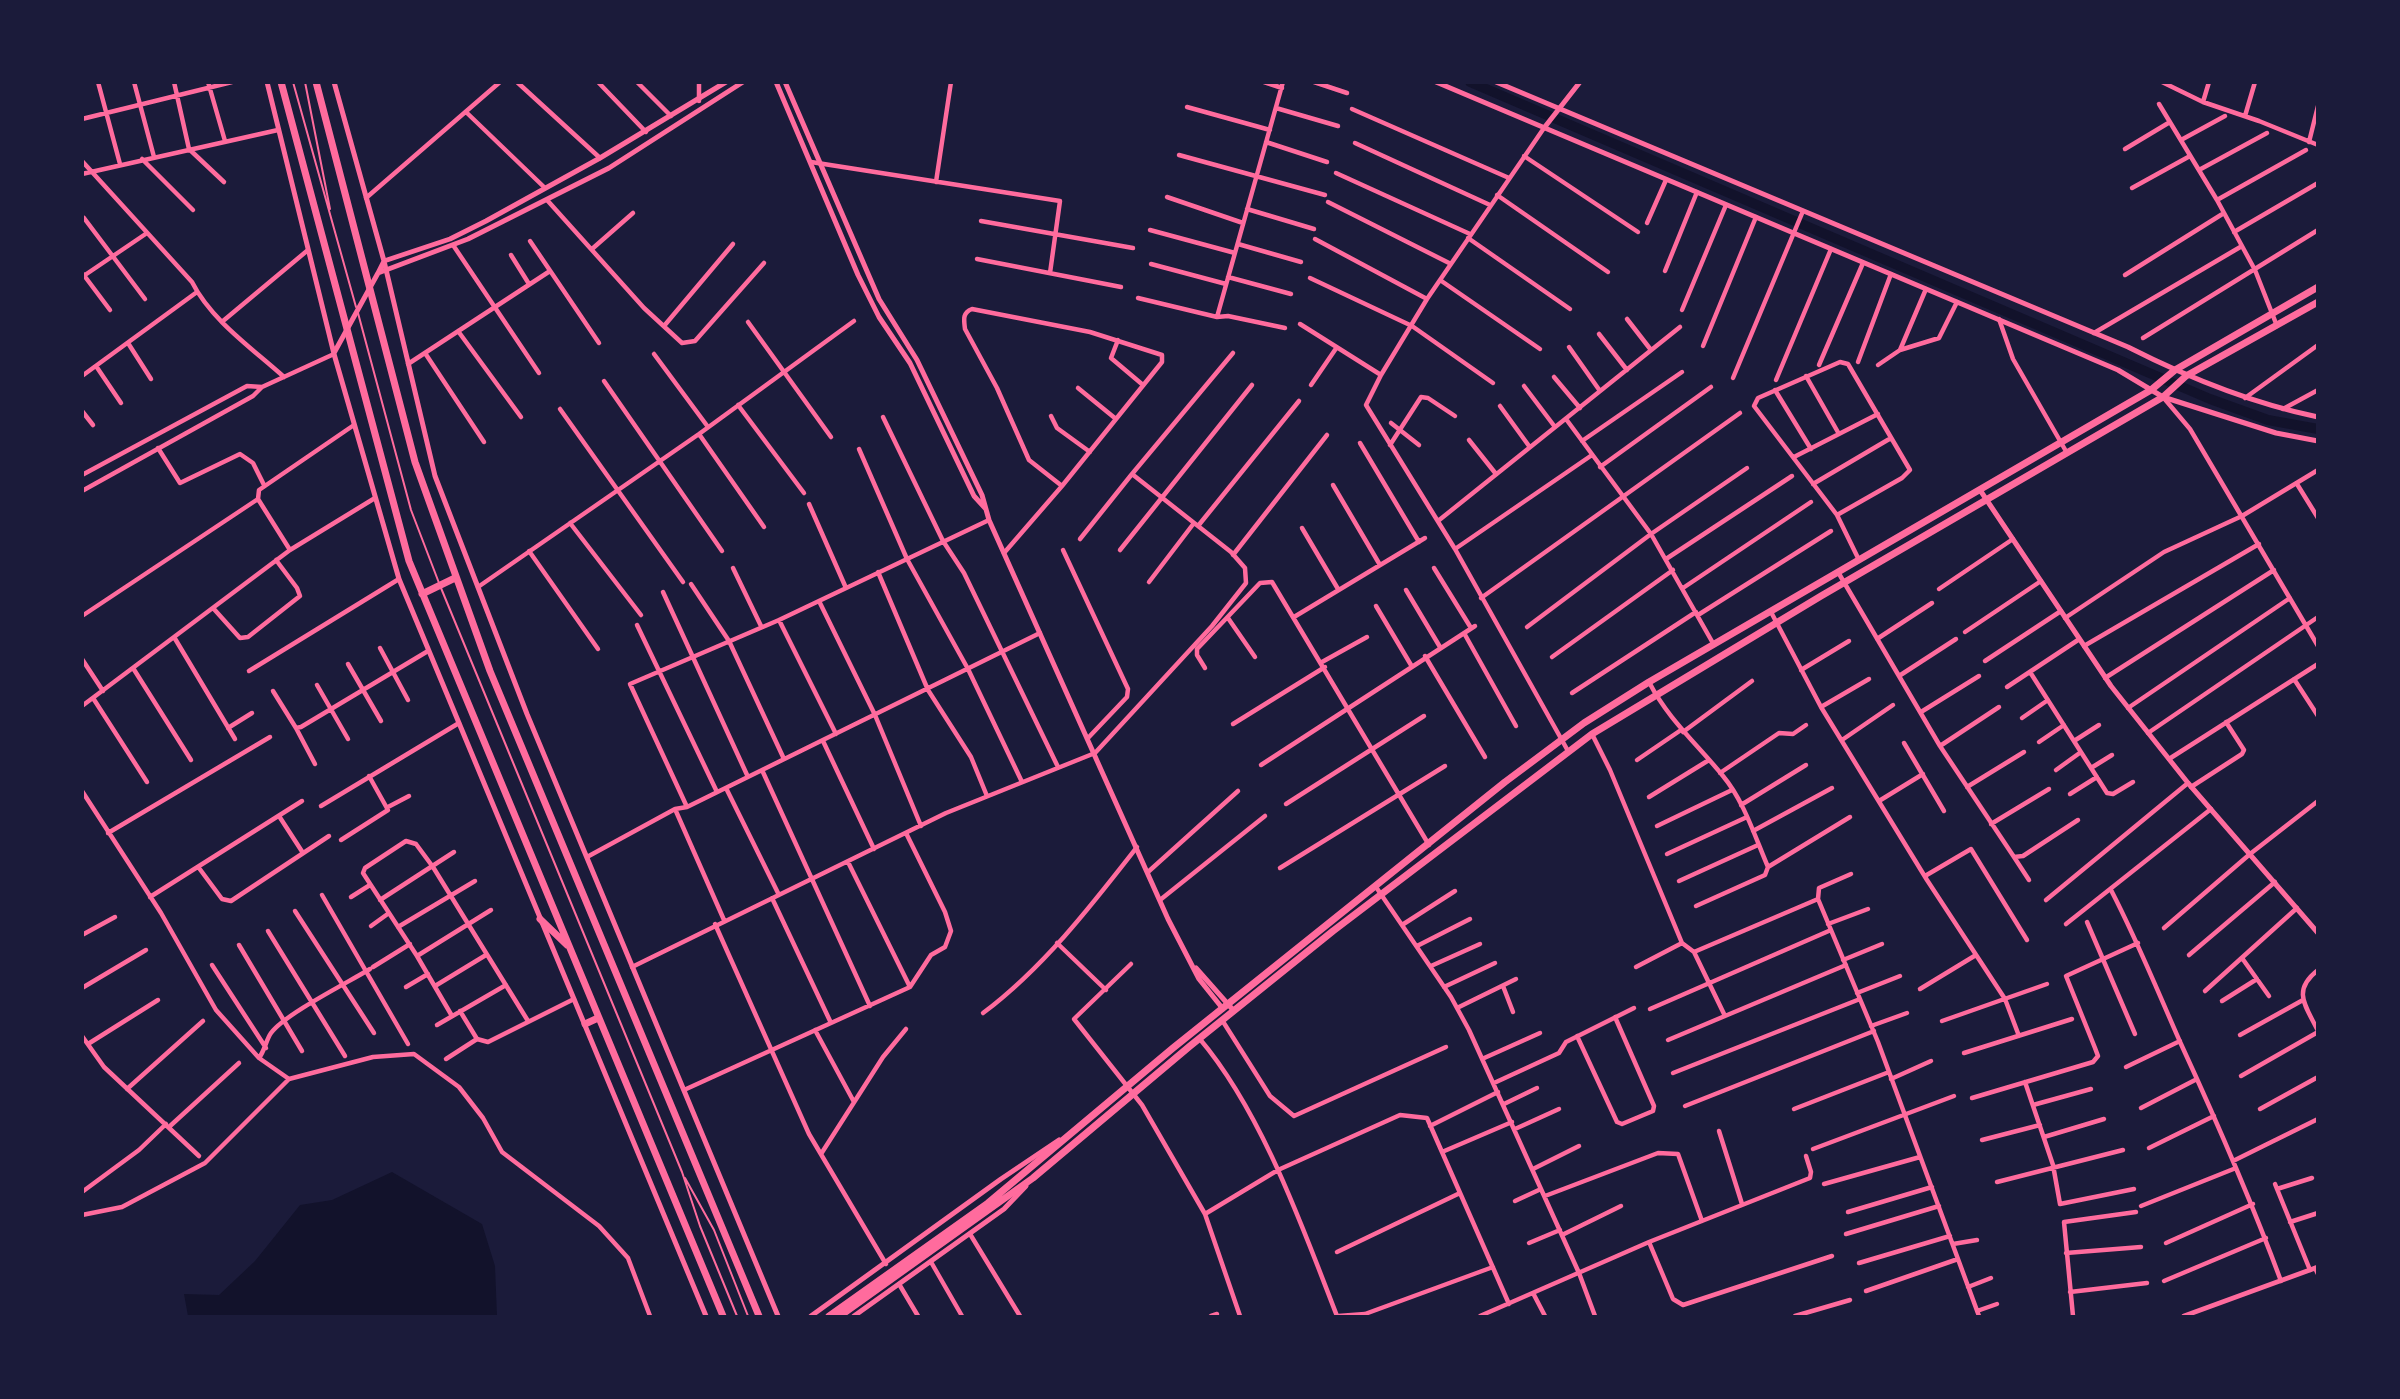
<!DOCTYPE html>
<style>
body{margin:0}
#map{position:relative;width:2400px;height:1399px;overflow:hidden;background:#1b1b3a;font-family:"Varela Round",sans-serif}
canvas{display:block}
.frame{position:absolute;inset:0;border:84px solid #1b1b3a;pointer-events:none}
</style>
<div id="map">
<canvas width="2400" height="1399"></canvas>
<div class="frame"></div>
</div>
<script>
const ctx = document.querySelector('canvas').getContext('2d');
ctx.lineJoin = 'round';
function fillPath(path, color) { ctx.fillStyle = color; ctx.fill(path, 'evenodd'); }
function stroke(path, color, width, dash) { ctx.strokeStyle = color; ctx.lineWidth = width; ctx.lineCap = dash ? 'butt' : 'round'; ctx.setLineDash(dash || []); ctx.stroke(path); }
const water = new Path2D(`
 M392 1172 482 1224 495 1266 497 1316H188L184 1294 219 1295 255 1261 300 1205 332 1200Z`);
const canal = new Path2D(`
 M1470 82 2210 399 2268 420 2318 429`);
const service = new Path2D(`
 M293 82 356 307
 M305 82 330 209
 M358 313 411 510 439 583
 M441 588 682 1172 700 1226 737 1316
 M685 1178 714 1230 748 1316`);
const minor = new Path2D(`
 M98 82 120 164
 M134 82 154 157
 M174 82 189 149 224 182
 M208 82 225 141
 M517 82 600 158
 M598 82 646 132
 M637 82 671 116
 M699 82V101
 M1264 82 1282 88
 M1314 82 1347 93
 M2162 82 2203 102 2259 121 2318 145
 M2203 102 2209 82
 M2159 104 2217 200 2255 270 2277 326
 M1187 107 1270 130
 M1276 108 1338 126
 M1352 109 1509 178
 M466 112 545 188
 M2245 116 2255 82
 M82 119 232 82
 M1544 128 1427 299 1381 375 1366 405 1455 549 1568 751
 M2181 140 2225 116
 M1266 142 1327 162
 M2309 142 2318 106
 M1355 143 1490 205
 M2125 149 2170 122
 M1179 155 1325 195
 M1524 156 1638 232
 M142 159 193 210
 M82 161 192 282C211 320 253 349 284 377
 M811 162 1060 201 1050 273
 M2199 170 2267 133
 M1336 173 1470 234
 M82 174 278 130
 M936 182 951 82
 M2132 188 2190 156
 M1497 195 1608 272
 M1167 197 1243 223
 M366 198 500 82
 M547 200 644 308 682 343 695 341 764 263
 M2217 200 2306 150
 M1328 202 1451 264
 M1247 209 1314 229
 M84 218 145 299
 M981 221 1133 248
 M1647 223 1666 180
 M1150 230 1235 253
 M2234 232 2318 183
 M1468 238 1570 309
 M1315 239 1427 299
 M530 241 599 343
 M1238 244 1301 262
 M453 245 539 373
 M592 249 633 213
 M511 255 529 284
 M977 259 1121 287
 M1151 264 1226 284
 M1665 271 1697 192
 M83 274 110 310
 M2125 275 2224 213
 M82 277 147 233
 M1228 277 1291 294
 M1310 278 1412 326 1493 383
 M1440 280 1540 349
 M1138 298 1217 317 1228 316 1285 328
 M1682 310 1726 205
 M1217 317 1283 82
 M1627 319 1651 350
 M1999 319 2013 359 2067 453
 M223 321 308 250
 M748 322 831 437
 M1300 324 1381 375
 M664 326 733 244
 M458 331 521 417
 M2094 333 2242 246
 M1599 334 1627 370
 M2143 338 2318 230
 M1118 340 1111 358 1143 385
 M128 343 151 379
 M1703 346 1756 217
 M1569 347 1600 391
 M1900 350 1939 338 1957 302
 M425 353 484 442
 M654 354 708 427
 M1858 362 1891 274
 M408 364 550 271
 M1819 365 1863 263
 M1878 365 1900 350 1926 289
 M96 366 121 403
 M82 376 197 292
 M1806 376 1839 434
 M1554 377 1580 408
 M1733 378 1803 211
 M1776 380 1831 249
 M604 381 722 551
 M1311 385 1337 347
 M1524 386 1555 427
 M1078 388 1116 419
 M1775 390 1811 449
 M2163 397 2190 429 2318 646
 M2245 398 2318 345
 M738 405 804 493
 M1500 406 1529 446
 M560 409 683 582
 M2283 409 2318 390
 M82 411 93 425
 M1051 416 1057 428 1090 452
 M883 417 943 541 964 573 1058 767
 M1566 419 1651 534 1714 645
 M1391 423 1419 445
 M699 434 764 527
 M1469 440 1496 474
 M1582 441 1682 372
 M1360 443 1419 542
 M1390 445 1421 397 1428 398 1455 416
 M158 448 180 483 240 454 253 463 264 485
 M859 449 907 559 968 669 1022 782
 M1794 457 1878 414
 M1600 467 1711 387
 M82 475 247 386 262 387
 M1813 484 1891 438
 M2297 484 2318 518
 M1333 485 1380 565
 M82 491 253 396 262 387 334 354
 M809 504 846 588
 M1837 515 1902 478 1910 470 1848 364 1840 362 1758 398 1754 406 1837 515 1859 560
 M1438 521 1680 327
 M570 523 641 615
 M1198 526 1299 401
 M1302 528 1338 589
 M1080 539 1132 474
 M1455 549 1592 455
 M290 550 258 499 259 490 354 425
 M1063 550 1128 689 1127 697 1088 738
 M1120 550 1252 385
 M529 551 598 649
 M1004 553 1062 486 1162 362V355L1090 332 972 309C962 313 964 320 965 329L997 388 1029 460 1062 486
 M1233 555 1327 435
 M1666 559 1792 476
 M733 568 761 626
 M1434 568 1471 628
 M878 572 928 690 971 757 987 796
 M1838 572 1940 746 2014 857 2023 856 2078 820
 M1149 582 1194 523
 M691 584 729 641 784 759
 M478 587 699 434 854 321
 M1683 588 1811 502
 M1939 589 2013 539
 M1406 590 1440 647
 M663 592 748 777
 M1481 598 1740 413
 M819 601 875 715 921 826
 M1376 606 1411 665
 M213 608 240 638 248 637 300 596 297 588 276 560
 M1771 612 1821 707 1927 880 2005 999 2019 1036
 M1698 615 1831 531
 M82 616 258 499
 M1294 617 1425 538
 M1228 618 1255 657
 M2065 618 2164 552 2242 516 2318 470
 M779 620 836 734
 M637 625 717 792
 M1527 627 1651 534 1747 468
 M1965 632 2041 581
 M1464 633 1516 726
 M174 637 235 739
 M1877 639 1932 603
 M2084 646 2259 544
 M380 648 408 700
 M1425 656 1485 757
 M1552 657 1673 570
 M82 659 103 691
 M1985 661 2061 611
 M1322 662 1367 637
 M348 664 381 721
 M133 668 191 760
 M1205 668 1197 655V649L1260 583 1272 582 1429 845
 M1801 670 1849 641
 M249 671 399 579
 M2030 672 2107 793 2113 794 2133 782
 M1899 676 1956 639
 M2105 678 2274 570
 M2294 679 2318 716
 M1649 682C1668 719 1697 744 1723 776 1744 801 1755 837 1768 867
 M317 685 348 739
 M2007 687 2078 640
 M273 691 296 728 301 727 428 651
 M1572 693 1696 612
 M93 698 147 782
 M82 706 290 550 375 498
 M1821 707 1869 679
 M2128 708 2290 598
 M1921 712 1979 676
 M2022 718 2048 700
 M1233 724 1325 667
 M228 728 252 713
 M296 728 315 764
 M1683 732 1752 681
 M2148 733 2318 617
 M1592 734 1610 770 1682 943 1694 952 1818 899 1878 1042 1979 1316
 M1842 740 1893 705
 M823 741 874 849
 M2074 741 2099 725
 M2039 742 2064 725
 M1904 743 1944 811
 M1940 746 1999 707
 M2169 759 2318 664
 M1637 760 1681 730
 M1261 765 1475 626
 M2091 768 2112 755
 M762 770 870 1006
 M2056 770 2081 752
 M1720 773 1779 733 1793 734 1806 725
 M1967 787 2024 752
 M2191 787 2242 754 2244 750 2226 722
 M726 788 779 895
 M82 791 161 913 216 1010 259 1058 289 1079
 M2070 794 2097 777
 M1649 797 1709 760
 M1879 801 1923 774
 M1286 804 1424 716
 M1741 805 1806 765
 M321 806 459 723
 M388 807 409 796
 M687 807 1040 633
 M279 816 303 853
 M1991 824 2049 789
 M1657 826 1732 790
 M1753 831 1832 788
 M108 833 270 737
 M906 833 945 912 951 931 945 947 931 955 910 987
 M341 840 388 810 369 776
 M1667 854 1747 817
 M587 857 675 809
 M2014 857 2029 880
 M199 868 222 899 231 901 329 836
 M1280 868 1445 766
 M1148 872 1238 791
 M1925 876 1971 849 2027 940
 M1679 881 1758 845
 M1376 887 1451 997 1469 1030 1579 1273 1595 1316
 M2111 890C2137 940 2158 992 2181 1044 2217 1122 2251 1200 2281 1281
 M322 895 408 1044
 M150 897 302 801
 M351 897 370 885
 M772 898 831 1023
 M1818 899 1819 888 1851 874
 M380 900 454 852
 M1160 900 1265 816
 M2046 900 2188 783
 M1696 906 1765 875 1768 867 1850 817
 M295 911 374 1033
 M724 920 675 809 687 807 630 684 779 620 989 520
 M2087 922 2135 1034
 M715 924 809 1134 886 1264
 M1828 924 1868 909
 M2066 924 2211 809
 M1402 925 1455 891
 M371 926 389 913
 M398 927 475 881
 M2164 928 2250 854 2318 801
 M268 931 345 1056
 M82 935 115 917
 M1057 943 1106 990
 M239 945 302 1051
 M1417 946 1470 919
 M1694 952 1725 1016
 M2189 955 2275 882
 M417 956 491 910
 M2242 958 2269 996
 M1843 960 1882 944
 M1131 964 1074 1019 1142 1105 1205 1214 1278 1170 1400 1115 1427 1118 1509 1304
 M212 965 266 1048
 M1431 966 1480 944
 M373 967 410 944
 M632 967 946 813 1095 753 1212 626 1246 583 1245 568 1231 552 1132 474 1233 353
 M1636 967 1682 943
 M2318 970C2291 991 2306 1006 2318 1031
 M435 986 486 955
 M1503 986 1513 1012
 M406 987 428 974
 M1444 987 1495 963
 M82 988 146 950
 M1920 989 1976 955
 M2205 991 2297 908
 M1857 993 1900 976
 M2222 1001 2257 979
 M1457 1008 1516 979
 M1650 1009 1831 930
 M460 1011 477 1039 488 1042 574 999
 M983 1013C1043 968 1091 906 1137 847
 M452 1016 417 956 363 873 365 868 406 841 416 844 433 867 528 1021
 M1222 1020 1270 1096 1294 1116 1446 1047
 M1942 1021 2047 984
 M437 1025 506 985
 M1871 1026 1907 1013
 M815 1030 854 1102
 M2240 1035 2303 1000
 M82 1036 104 1067 199 1156
 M1577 1036 1617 1122 1622 1124 1653 1111 1654 1106 1615 1017
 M1199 1038C1262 1112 1302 1226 1337 1316
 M1668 1040 1846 965
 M88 1044 158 1000
 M1964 1053 2072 1019
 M259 1058C265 1050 266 1040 271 1033 285 1014 347 983 370 969
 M446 1059 477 1039
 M1482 1059 1540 1033
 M2126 1067 2180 1041
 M1673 1073 1860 999
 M2241 1076 2318 1032
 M1891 1079 1931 1061
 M2025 1082 2053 1165 2060 1204 2134 1189
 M1494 1083 1559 1053 1566 1042 1634 1008
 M127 1089 203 1021
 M684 1090 910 987 848 862
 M1972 1098 2093 1062 2098 1056 2095 1048 2066 976 2138 943
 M1504 1104 1537 1088
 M2033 1105 2091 1089
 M1685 1106 1874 1031
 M2141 1108 2197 1079
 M1794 1109 1889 1072
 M2260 1109 2318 1077
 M1430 1126 1498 1092
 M169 1127 239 1063
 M1515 1129 1559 1109
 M1719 1131 1742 1204
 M2044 1137 2104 1119
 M1982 1140 2040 1125
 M2149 1148 2214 1116
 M1813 1149 1954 1096
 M1442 1152 1512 1122
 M821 1154 883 1057 906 1029
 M2233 1161 2318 1119
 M1533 1169 1579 1146
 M1997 1182 2123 1150
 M1824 1184 1920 1157
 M2275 1184 2310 1270
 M2277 1189 2312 1178
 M82 1192 139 1150 166 1124
 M1545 1196 1658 1153 1678 1154 1702 1221
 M1515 1201 1541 1189
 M2141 1206 2236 1168
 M1848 1212 1932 1187
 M1205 1214 1240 1316
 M82 1215 122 1207 205 1163 289 1079 373 1057 414 1054 459 1087 483 1118 502 1152 599 1226 628 1258 650 1316
 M2290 1222 2318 1213
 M970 1234 1020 1316
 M1846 1234 1939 1206
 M1562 1235 1621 1206
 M1649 1242 1673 1299 1683 1305 1832 1256
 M1529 1243 1560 1230
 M2166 1243 2253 1204
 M1953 1244 1977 1240
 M1337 1252 1460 1193
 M2066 1253 2141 1247
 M931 1262 962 1316
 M1859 1263 1950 1236
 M2315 1268 2318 1274
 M2164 1281 2266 1238
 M899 1284 918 1316
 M1968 1287 1991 1278
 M1866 1291 1958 1259
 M2070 1292 2147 1283
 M1533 1293 1545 1316
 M1977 1311 1997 1304
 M1211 1316 1217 1314
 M1338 1316 1365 1314 1493 1267
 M1480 1316 1649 1242 1810 1178 1811 1172 1806 1156
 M1795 1316 1850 1300
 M2073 1316 2064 1222 2136 1212`);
const tertiary = new Path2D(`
 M267 82 334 354 399 579 706 1316
 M334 82 384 261 435 476 527 714 778 1316
 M726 82 600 158 486 221 450 239 384 261 378 273 468 239 609 168 743 82
 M776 82 858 275 879 317 910 363 974 496 985 508
 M785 82 879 299 917 360 982 495 989 520 1168 919 1199 979 1223 1009
 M1436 82 2118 370 2163 397 2276 433 2318 441
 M1496 82 2128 347C2189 378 2250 403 2318 417
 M1544 128 1580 82
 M334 353 378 273
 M1980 490 2111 686 2188 783 2318 933
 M1196 968 1234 1011
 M811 1316 1001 1179 1059 1140
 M854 1316 1004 1209 1026 1186
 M2184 1316 2318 1267`);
const primary = new Path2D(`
 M281 82 409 561 723 1316
 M316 82 415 462 490 671 759 1316
 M422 594 455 578
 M540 919 567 945
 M585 1024 598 1018
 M829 1316 988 1203 1173 1048 1505 782 1584 723 1649 682 2151 390 2175 370 2318 287
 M840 1316 1033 1178 1190 1046 1333 931 1592 734 1821 596 2163 397 2186 376 2318 302`);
fillPath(water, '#12122b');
stroke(canal, '#12122b', 10);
stroke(service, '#ff6b9d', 2);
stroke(minor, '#ff6b9d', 4.5);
stroke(tertiary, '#ff6b9d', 5);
stroke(primary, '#ff6b9d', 7);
</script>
